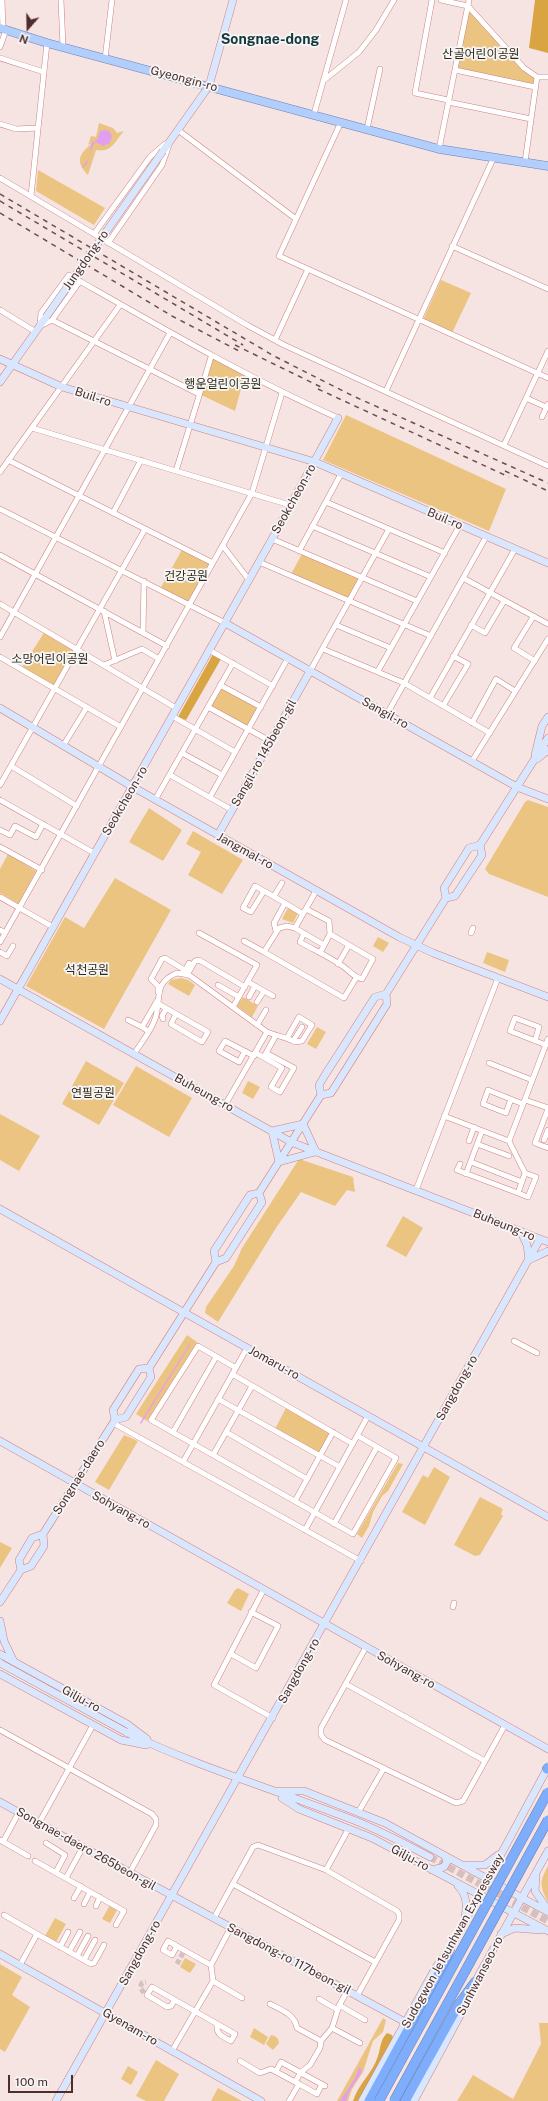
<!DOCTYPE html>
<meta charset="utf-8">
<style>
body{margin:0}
#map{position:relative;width:548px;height:2101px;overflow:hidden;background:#f6e4e3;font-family:"Public Sans",sans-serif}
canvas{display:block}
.north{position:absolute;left:8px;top:8px;width:40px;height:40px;-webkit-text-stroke:3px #f6f6f6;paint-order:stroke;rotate:200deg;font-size:11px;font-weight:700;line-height:16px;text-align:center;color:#4f2d2d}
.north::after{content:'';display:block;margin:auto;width:14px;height:18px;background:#4f2d2d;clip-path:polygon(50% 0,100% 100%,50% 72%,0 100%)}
.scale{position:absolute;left:8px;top:2075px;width:65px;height:18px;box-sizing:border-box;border:2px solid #4f2d2d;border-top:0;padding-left:5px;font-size:12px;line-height:14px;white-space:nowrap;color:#4f2d2d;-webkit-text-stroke:3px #f6f6f6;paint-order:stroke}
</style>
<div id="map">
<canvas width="548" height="2101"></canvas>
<div class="north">N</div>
<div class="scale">100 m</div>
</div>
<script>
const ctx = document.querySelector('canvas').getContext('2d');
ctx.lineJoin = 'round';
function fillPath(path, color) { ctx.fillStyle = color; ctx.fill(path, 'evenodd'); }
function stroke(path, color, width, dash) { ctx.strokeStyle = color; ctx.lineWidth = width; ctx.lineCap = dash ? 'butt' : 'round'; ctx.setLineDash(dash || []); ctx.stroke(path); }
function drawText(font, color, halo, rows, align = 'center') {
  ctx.font = font + ' "Public Sans","Noto Sans KR",sans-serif'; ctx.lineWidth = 3.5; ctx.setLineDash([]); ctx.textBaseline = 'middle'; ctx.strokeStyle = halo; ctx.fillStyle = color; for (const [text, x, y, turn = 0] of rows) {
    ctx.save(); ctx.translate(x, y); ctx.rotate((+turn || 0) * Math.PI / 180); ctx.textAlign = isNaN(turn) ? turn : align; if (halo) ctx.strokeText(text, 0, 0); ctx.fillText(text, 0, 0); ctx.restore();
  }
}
const green = new Path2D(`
 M469 8 536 77 534 85 456 70Z
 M99 123 113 128 117 133 124 131C115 141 112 153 96 150L88 175C73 160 81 152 95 141L88 145 91 136 96 137Z
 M38 170 105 208 94 225 36 191Z
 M441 280 471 293 452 333 423 320Z
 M211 357 245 374 235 411 199 394Z
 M346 415 506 489 489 531 323 460Z
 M183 548 213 563 190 604 160 589Z
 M303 552 363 577 350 601 290 576Z
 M45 631 77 649 55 689 21 669Z
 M220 685 261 707 248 730 208 707Z
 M528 800 548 807V897L489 874 485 869 525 802Z
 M149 808 182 830 163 861 129 842Z
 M193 831 243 860 222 894 188 875 201 852 186 844Z
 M8 854 36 871 18 904 0 893V869Z
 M115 878 171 910 104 1029 26 986 65 917 84 928Z
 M288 908 298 913 293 923 282 919Z
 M378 937 389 943 383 952 373 946Z
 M487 952 509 960 505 972 483 963Z
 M181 978 188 980 195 985 189 996 168 984 171 980Z
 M243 997 258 1006 252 1017 237 1006Z
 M317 1027 326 1032 316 1049 307 1044Z
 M86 1061 124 1083 99 1125 62 1104Z
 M136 1066 192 1098 169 1137 113 1105Z
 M248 1081 260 1087 253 1099 242 1093Z
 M0 1114 40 1136 19 1171 0 1160Z
 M299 1159 353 1177 355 1192 347 1190 335 1206 301 1192 276 1228 218 1322 205 1313 206 1307 234 1266 242 1248Z
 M403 1216 423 1228 406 1257 386 1246Z
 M187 1335 197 1342 147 1421 136 1414Z
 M286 1408 332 1433 320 1454 275 1429Z
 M124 1435 138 1441 109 1490 95 1482Z
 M398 1463 403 1464 388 1491 382 1496 373 1512 369 1526 362 1538 357 1534Z
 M434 1467 450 1477 425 1525 402 1512 423 1475 428 1478Z
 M480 1497 503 1509 501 1514 503 1516 480 1555 475 1556 454 1545Z
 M0 1542 12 1548 0 1568Z
 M238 1588 249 1594 241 1611 227 1603 235 1590Z
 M548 1866V1902C540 1886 539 1882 548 1866Z
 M110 1905 117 1910 110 1923 102 1919Z
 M55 1918 66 1924 56 1942 45 1936Z
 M185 1958 196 1964 190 1973 180 1967Z
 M0 1964 22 1977 12 1995 30 2007 5 2052 0 2049Z
 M383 2018 386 2020 383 2032 373 2041 363 2072 352 2089 348 2101H337Z
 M539 2023H548V2101H457L473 2075 513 2099 541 2044Z
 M254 2028 268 2037 264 2045 250 2037Z
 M271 2035 275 2036 278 2039 279 2043 273 2050 266 2044Z
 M156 2060 179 2074 164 2101H146L136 2096Z
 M128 2066 138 2072 131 2085 121 2079Z
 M218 2088 242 2101H211Z`);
const forest = new Path2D(`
 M535 0H548V53L529 48Z
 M213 654 221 659 186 720 178 717Z
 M387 2033 392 2035 393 2038 358 2101H353C358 2084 373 2073 378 2056 381 2047 380 2040 387 2033Z`);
const water = new Path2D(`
 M105 130 109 131 112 136 110 143 103 146 95 142C89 151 92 160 83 168L82 167 90 157 91 143 97 140 100 131Z
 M190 1343V1345L141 1424 140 1423Z
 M359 2067 362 2070C359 2080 349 2087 346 2101H340L355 2078Z`);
const streetTunnel = new Path2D(`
 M177 1964 183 1953
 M144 1993 140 1987 142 1983 146 1982`);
const secondaryTunnel = new Path2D(`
 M430 1857 548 1921`);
const street = new Path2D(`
 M2 0 3 29
 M61 0 63 47
 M432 0 415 93 448 100
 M441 0 468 6
 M468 6 524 68 537 77H548
 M0 47 6 30
 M0 58 44 72
 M105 59 112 0
 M455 70 535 87
 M323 81 359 52 376 30 394 0
 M448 102 531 119
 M314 114 346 0
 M341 122 279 256 548 378
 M0 124 16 129 38 128
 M367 129 380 69
 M178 130 296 219
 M439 149 469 0
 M525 162 537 77
 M0 178 247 325 284 345 548 466
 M31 196 47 43
 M94 234 150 157 165 144
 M108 243 162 165 169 145
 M452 246 548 289
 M0 310 36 332
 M52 320 199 394
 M40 325 41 313 69 275C157 325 244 376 338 418
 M40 326 52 320 80 281
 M275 340 308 269
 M386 391 494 157
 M526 398 546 407
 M542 417 548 404
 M32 428 290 505
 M504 445 548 351
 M8 460 213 563
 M176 471 211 357
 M0 472 120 305
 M326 502 445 553
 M0 509 225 623
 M113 513 141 460
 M312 526 431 577
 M272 539 417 601
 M223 546 249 580
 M299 551 341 474
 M0 555 167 646
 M259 562 431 636
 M463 578 548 624
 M0 604 176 708
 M104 611 115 661
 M533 617 514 648 535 661
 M336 625 391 648
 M471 625 485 633 504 601
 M143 633 144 581
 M0 637 170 333
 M323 649 404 683 490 733
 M209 650 273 686
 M0 657 121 727
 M104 665 142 649 159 659
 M310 671 389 529
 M378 671 460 525
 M220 685 261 707
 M430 698 515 549
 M443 706 468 664 453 656
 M208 707 270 741
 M387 714 486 537
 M172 716 235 752
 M472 723 496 679 515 691
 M63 746 87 707
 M182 753 222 775
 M472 761 548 639
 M11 766 77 806
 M170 775 232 810
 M0 785 145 529
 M210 797 288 658
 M0 800 94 853
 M155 800 233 663
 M0 830 10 835 15 826 36 837 43 824
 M0 847 42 870
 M264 891 255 886 243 908 251 912 264 891 285 903
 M316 891 295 928 287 926 279 928 264 952 344 998 356 978
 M274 896 282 883
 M0 897 53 927
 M306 909 329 921 330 934 349 945
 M295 928 324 945
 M0 930 5 933
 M276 931 274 923 285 903 303 914
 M199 933 257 965 233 1007
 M304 933 300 942C314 950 330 957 344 967 350 971 353 977 362 979L373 959 349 945 338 964
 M471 933 473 928
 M244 941 264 952
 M0 942 252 493 282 393
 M0 952 7 956 13 946
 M320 953 330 934
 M184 973 189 963
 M187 975 195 961 199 960 245 987
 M248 982 273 996
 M218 985 239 997
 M158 992V986L151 979 162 959 165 958 183 969 184 973
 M249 997 255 986
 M257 1002 264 991
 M157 1003 208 1032 202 1042 171 1024 176 1014
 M163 1019 162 1016 166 1009
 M128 1020 142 1027
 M257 1025 266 1010
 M148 1031 142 1027 157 1001
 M267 1032C277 1036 286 1037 295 1042L302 1041 312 1025 299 1017 287 1038
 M293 1041 302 1027
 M535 1041 539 1027 515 1018 510 1031 546 1045
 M245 1051 239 1062 219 1051 225 1041 254 1056
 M256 1053 282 1068 271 1087 280 1092 294 1068 266 1053
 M134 1054C141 1043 151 1031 155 1019 162 1000 152 983 177 973L189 975 267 1032 225 1105
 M265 1055 276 1035
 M489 1063 532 1080
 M511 1099 506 1113 483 1104 488 1090 523 1104
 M525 1100 548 1108
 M548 1109 535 1143 548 1148
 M444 1116 509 1141 525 1173 518 1193 457 1170 460 1164
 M544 1140 548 1130
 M469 1141 474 1127
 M509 1141 548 1039
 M477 1144 509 1156
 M471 1162 522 1182
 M466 1174 482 1131
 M416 1190 498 978
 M518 1193 528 1197 536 1177 525 1173
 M514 1341 537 1353
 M236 1368 198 1346 151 1420 353 1534 396 1458 358 1436
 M232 1374 353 1444
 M218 1399 340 1467
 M113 1423 361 1561
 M173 1432 216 1357
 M226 1432 307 1479
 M213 1455 252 1386
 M183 1462 247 1348
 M295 1501 333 1432
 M334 1524 377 1447
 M305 1530 368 1416
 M264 1589 214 1685 273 1718
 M453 1607 454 1603
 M366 1647 321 1728V1735L325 1740 456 1803 463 1801 505 1725
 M231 1654 256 1668 278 1626 251 1612
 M346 1684 485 1761
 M0 1730 152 1814 156 1819V1825L130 1872
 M359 1811 384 1768
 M39 1823 93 1725
 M0 1840 28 1856
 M3 1842 19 1812
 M46 1843 65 1855 56 1872
 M35 1861 124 1911 116 1925
 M326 1870 349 1828
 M66 1878 83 1847
 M233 1884 375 1962
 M74 1898 81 1886
 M84 1904 90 1892
 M96 1906 100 1897
 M4 1915 37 1934 20 1965
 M214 1918 253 1847 258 1845 326 1870 397 1911 399 1914V1920L357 1996
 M37 1934 91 1964 94 1963 104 1945
 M177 1946 172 1955 163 1950 168 1941C182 1949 196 1957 211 1965
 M60 1947 68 1932
 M69 1952 80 1932
 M77 1956 88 1936
 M84 1960 95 1940
 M213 1981 242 1998
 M319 1999 338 2010
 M175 2000 171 2006 167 2007 147 1995 152 1987 235 2034 231 2041C222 2036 216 2035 217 2024
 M270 2004C281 2010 295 2014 297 2028L321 2041
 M339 2005 365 2020
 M332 2028 360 2043
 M172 2051 213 1981 211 1965 231 1927
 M240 2061 260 2073 271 2069 295 2082
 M276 2071 281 2062 325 2086
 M299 2084 317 2094 322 2084
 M289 2101 299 2084 295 2082 301 2072 310 2065 320 2048 321 2041 332 2028 339 2006 347 1991`);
const secondary = new Path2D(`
 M163 151 209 86 233 0
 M0 359 62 387 315 462 548 563
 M0 382 46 317
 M225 623 517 787 548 799
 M0 708 133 787 399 937 433 953 548 997
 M535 755 542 726 548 717
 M537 759 548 750
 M218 835 310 671
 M446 898 444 888 469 848 480 845
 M0 979 291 1142 548 1242
 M0 1021 272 539 338 418
 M321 1095 319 1085 325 1075 375 997 386 994
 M303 1124 316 1152
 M272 1131 279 1162 315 1152
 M272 1131 303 1124
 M0 1209 548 1517
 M521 1232 527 1245 529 1260
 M529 1260 548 1251
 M216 1262 214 1251 250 1195 259 1193 321 1095 331 1093 387 1004 386 994 446 898 455 896 482 855 480 845 548 738
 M115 1420 126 1417 151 1377 149 1368
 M0 1441 548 1749
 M21 1570 19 1560 32 1538 43 1534
 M0 1602 21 1570 31 1566 44 1546 43 1534 115 1420 113 1410 139 1369 149 1368 216 1262 226 1258 262 1202 259 1193
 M0 1621 4 1641 14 1662
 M0 1654 127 1724 147 1739
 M0 1674 121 1740 146 1745
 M126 1732C197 1767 274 1789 348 1818 376 1828 403 1843 430 1857
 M277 1791H304L385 1823 548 1912
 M282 1798 299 1809 372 1838 548 1931
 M0 1802 405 2022
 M464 1865H485L498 1855
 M432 1870 444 1867 447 1862 445 1856
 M536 1876 535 1891 548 1910
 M458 1886C467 1895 467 1905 465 1917
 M501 1934 515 1928 541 1930
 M0 1954 261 2101
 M56 2101 540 1239
 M362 2101 436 1967 450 1949 548 1767
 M414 2101 464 2008 475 1982 548 1851`);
const primary = new Path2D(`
 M0 28 47 43 439 149 548 166`);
const highway = new Path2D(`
 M547 1769 548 1768
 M369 2101 441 1970 450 1949
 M405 2101 459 2004 475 1982`);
const rail = new Path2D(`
 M0 194 274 356 353 396 548 483
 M0 201 243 345
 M0 213 172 316 239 351
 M235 345 325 389
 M318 389 509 477
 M505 471 548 491`);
const secondaryBridge = new Path2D(`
 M46 317 163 151
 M0 1663 126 1732`);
const highwayBridge = new Path2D(`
 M379 2101 548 1792
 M394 2101 548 1820`);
const parkNames = [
 ["산골어린이공원",481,54],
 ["행운얼린이공원",223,384],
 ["건강공원",186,576],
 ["소망어린이공원",50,659],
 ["석천공원",87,970],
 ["연필공원",93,1093]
];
const streetNames = [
 ["Gyeongin-ro",184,79,15],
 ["Jungdong-ro",86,260,-55],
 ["Buil-ro",93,397,18],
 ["Seokcheon-ro",294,499,-61],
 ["Buil-ro",445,519,23],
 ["Sangil-ro",385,713,29],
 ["Sangil-ro 145beon-gil",264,753,-61],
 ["Seokcheon-ro",125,801,-60],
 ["Jangmal-ro",245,851,29],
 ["Buheung-ro",204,1093,29],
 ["Buheung-ro",504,1225,22],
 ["Jomaru-ro",274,1363,29],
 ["Sangdong-ro",457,1388,-61],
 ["Songnae-daero",79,1477,-58],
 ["Sohyang-ro",121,1510,29],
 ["Sohyang-ro",406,1670,29],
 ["Sangdong-ro",299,1671,-61],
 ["Gilju-ro",81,1699,29],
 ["Songnae-daero 265beon-gil",86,1849,29],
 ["Gilju-ro",410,1858,28],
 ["Sudogwon Je1sunhwan Expressway",453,1941,-61],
 ["Sangdong-ro",140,1953,-61],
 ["Sangdong-ro 117beon-gil",289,1959,28],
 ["Sunhwanseo-ro",480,1976,-63],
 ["Gyenam-ro",130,2027,30]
];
const quarterNames = [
 ["Songnae-dong",270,40]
];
fillPath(green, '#ebc482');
fillPath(forest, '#d9a543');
fillPath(water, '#e0a0ef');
stroke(streetTunnel, '#d5bfbf', 5, [5, 2.5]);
stroke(secondaryTunnel, '#d5bfbf', 7, [7, 3.5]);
stroke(street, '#d18080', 6);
stroke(secondary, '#d18080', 8);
stroke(primary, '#6d80b3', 9);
stroke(highway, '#6d80b3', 10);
stroke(street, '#fff', 5);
stroke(secondary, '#d8e6fe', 7);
stroke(primary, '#b1cefd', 8);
stroke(highway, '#7dadfb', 9);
stroke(rail, '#6d4e4e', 1.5, [5, 5]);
stroke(secondaryBridge, '#d18080', 8, []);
stroke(highwayBridge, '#6d80b3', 10, []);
stroke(secondaryBridge, '#d8e6fe', 7);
stroke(highwayBridge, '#7dadfb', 9);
drawText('12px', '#322817', '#f6f6f6', parkNames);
drawText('12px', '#4f2d2d', '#f6f6f6', streetNames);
drawText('bold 14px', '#16383a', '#f6f6f6', quarterNames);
</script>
